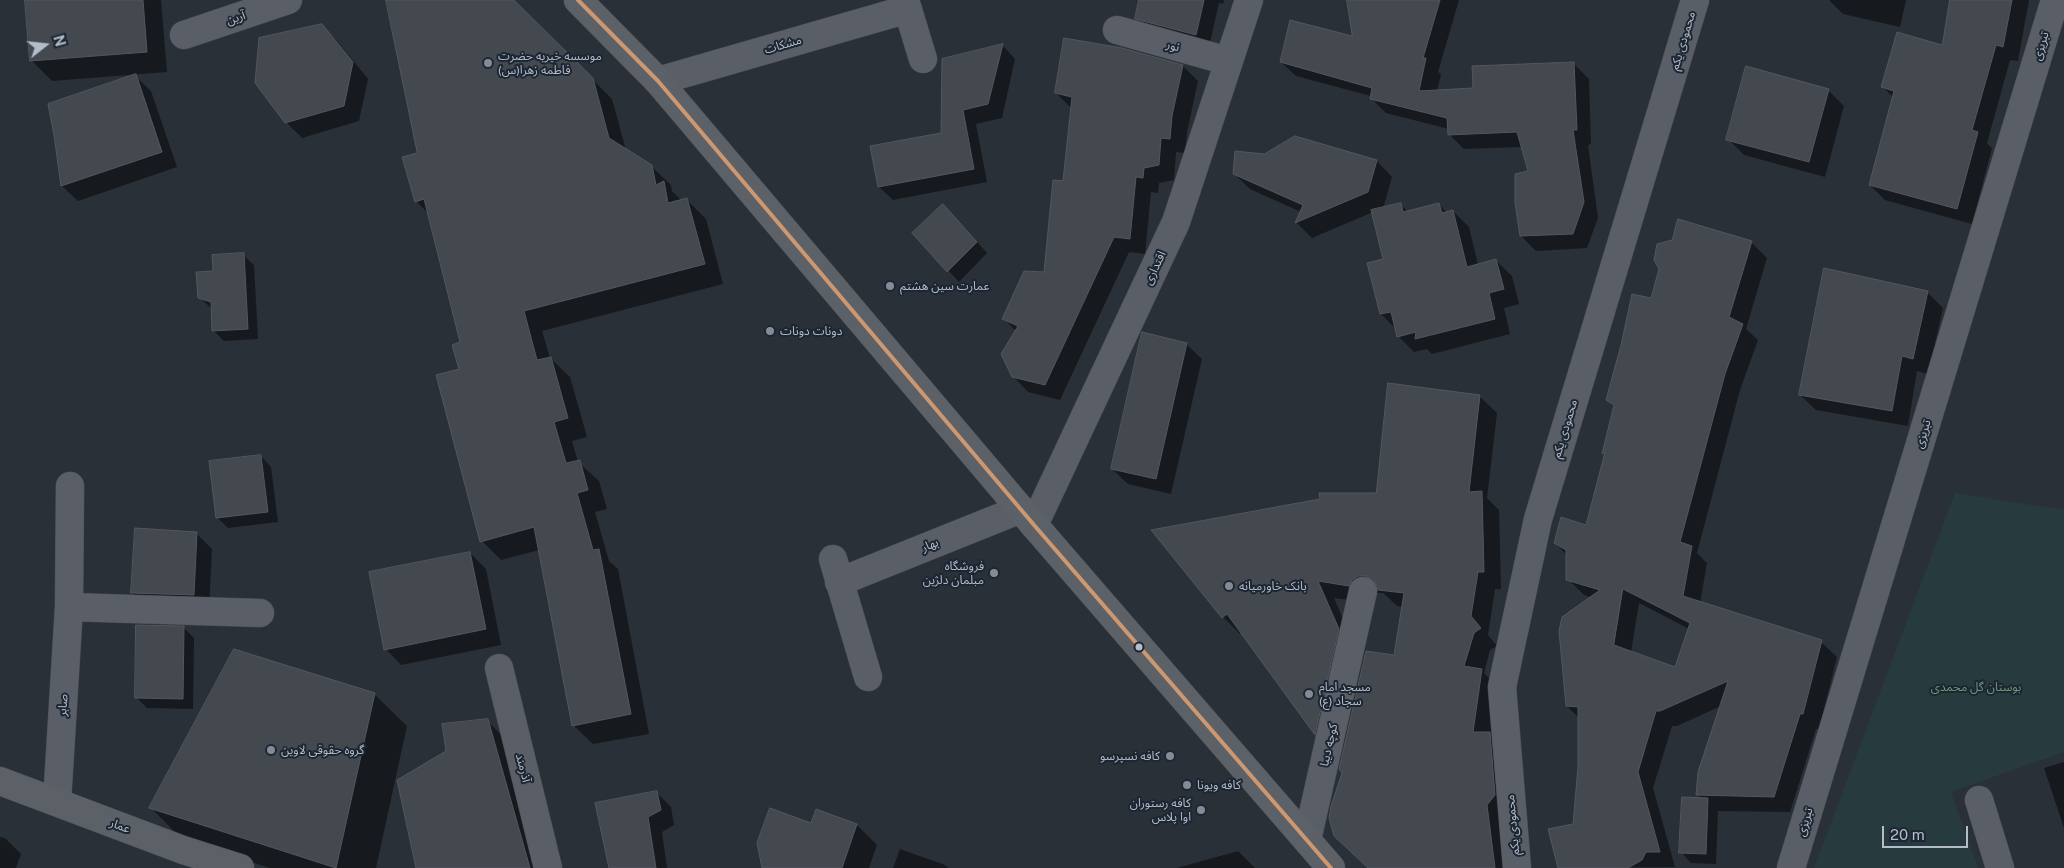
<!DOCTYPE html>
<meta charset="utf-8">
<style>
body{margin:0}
#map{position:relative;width:2064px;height:868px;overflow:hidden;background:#2a3038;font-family:"Public Sans",sans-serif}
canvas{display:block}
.north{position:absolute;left:20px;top:20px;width:50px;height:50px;-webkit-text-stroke:4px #1d2633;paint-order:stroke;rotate:74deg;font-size:14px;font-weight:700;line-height:20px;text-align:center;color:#b4bcc9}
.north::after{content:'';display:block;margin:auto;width:18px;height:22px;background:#b4bcc9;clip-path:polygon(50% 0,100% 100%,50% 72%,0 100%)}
.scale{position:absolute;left:1882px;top:826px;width:86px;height:22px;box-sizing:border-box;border:2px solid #b4bcc9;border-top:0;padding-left:6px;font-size:15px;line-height:18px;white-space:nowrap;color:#b4bcc9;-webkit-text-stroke:4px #1d2633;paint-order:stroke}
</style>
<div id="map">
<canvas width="2064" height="868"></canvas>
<div class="north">N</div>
<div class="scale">20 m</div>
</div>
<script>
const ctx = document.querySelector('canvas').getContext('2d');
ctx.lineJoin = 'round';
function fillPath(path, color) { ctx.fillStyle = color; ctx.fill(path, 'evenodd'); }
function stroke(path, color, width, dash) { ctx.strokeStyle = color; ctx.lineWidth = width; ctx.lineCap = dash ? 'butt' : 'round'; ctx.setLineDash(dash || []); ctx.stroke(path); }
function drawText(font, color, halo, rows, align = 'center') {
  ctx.font = font + ' "Public Sans","Noto Sans Arabic",sans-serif'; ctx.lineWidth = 4; ctx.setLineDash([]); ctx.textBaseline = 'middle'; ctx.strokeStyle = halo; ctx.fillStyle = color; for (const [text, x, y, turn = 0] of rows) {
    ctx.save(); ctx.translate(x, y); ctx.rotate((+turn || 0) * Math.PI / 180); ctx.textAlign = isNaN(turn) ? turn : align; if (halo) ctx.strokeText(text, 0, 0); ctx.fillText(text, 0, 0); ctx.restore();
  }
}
const green = new Path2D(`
 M1955 493 2064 510V752L1951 792 1978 868H1814Z`);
const shadow = new Path2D(`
 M26 0H161L167 72 52 81 32 61Z
 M388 0H513L612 99 626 150 651 166 671 185 672 191 682 201 687 200 706 219 723 284 542 331 550 358 570 377 587 437 572 441 578 462 599 481 607 509 595 512 609 561 618 569 649 734 593 744 573 725 539 550 501 560 482 541 460 370 462 343 429 214 416 201 418 154Z
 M1140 0H1224L1223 4 1219 3 1209 47 1149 31 1136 18Z
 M1368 0H1459L1438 72 1441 74 1437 91 1474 89 1574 64 1589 79 1591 144 1588 145 1598 218 1587 248 1536 251 1521 236 1529 172 1522 147 1464 149 1450 135 1449 129 1386 113 1371 98V96L1296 76 1281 62 1353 38Z
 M1829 0H1906L1900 27 1843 14Z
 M1952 0H2029L2018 61 2010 60 1987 143 1992 148 1972 224 1885 200 1870 185 1893 97 1883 87 1943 46Z
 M322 26 338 42 368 79 359 121 302 138 286 122Z
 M1002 45 1015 59 1002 118 976 124 987 182 893 200 879 187 872 147 943 134Z
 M1183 66 1198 81 1187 132 1185 153 1176 152 1174 180 1159 183 1158 193 1151 192 1145 254 1129 252 1060 400 1028 392 1013 376 1016 331 1003 318 1045 273 1064 182 1072 109 1056 93Z
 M135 76 151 91 177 167 78 201 62 186 56 135Z
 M1828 90 1844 106 1825 177 1744 155 1728 139Z
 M1377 161 1392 177 1383 209 1400 204 1408 212 1439 204 1447 213 1453 211 1469 227 1478 265 1496 261 1512 276 1519 304 1504 308 1510 334 1432 354 1427 349 1414 352 1398 336 1396 329 1381 314 1369 264 1384 260 1373 212 1312 238 1297 223 1301 212 1250 189 1234 174Z
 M954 216 987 253 959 282 914 233Z
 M1751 242 1767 258 1746 329 1758 340 1740 390 1697 553 1707 563 1700 603 1821 642 1837 657 1819 729H1816L1790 812 1718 811 1716 864 1691 863 1681 852 1702 799 1698 795 1721 706 1677 726H1672L1653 788 1675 867 1559 868 1574 825 1580 767 1579 718 1567 706 1592 598 1584 595 1568 579V556L1555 543 1587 527 1606 456 1603 454 1615 407 1607 400 1651 300ZM1639 603 1689 629 1676 669 1631 652Z
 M243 255 254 265 258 339 224 341 213 330 212 309 199 297 214 272Z
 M1927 292 1943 308 1928 374 1917 371 1908 426 1816 410 1800 395Z
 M1186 344 1202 359 1171 494 1128 484 1112 469Z
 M1479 396 1497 413 1487 498 1499 510 1501 589H1495L1488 635 1497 646 1490 650 1484 673 1498 687 1492 736 1507 751 1508 868H1368L1335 836 1343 773 1395 657 1403 607 1397 606 1383 593H1376L1366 602 1334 598 1355 647 1332 750 1316 734 1242 632 1240 634 1223 617 1377 494Z
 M261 456 271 467 278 522 228 528 217 517Z
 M196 533 212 549 209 610 148 609 132 593Z
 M470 553 486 569 501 645 401 665 386 649Z
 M183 627 194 638 193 709 147 708 136 697Z
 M374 694 407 726 376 868H270L183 840 151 808Z
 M487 721 508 741 543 868H417L448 752Z
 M2064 762V828L2044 768Z
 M656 792 671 807 674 825 662 832 667 868H610Z
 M817 810 857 825 877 845 869 868H763L812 824Z
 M0 837 5 838 21 854 16 868H0Z
 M900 849 945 865 948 868H893Z
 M1238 851 1255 868H1177Z`);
const building = new Path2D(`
 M25 0H143L147 52 30 61Z
 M386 0H514L593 78 609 138 652 165 656 185 664 181 668 203 687 198 705 264 524 311 537 360 551 357 568 418 554 422 566 463 580 460 588 490 577 493 593 550 599 549 631 714 572 726 534 527 480 542 436 375 459 369 452 345 460 342 424 199 415 202 402 157 417 153Z
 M1139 0H1204L1196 35 1135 19Z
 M1347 0H1440L1423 58H1426L1419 91 1473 88 1472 66 1574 62 1577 130H1573L1584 202 1573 234 1520 236 1515 203V174L1528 171 1517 132 1448 135 1447 118 1370 99 1372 88 1280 62 1290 20 1352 36Z
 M1950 0H2012L2003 47 1996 45 1972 130 1978 132 1957 209 1869 185 1894 91 1881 87 1897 32 1942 45Z
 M322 24 353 62 344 106 285 123 255 83 259 38Z
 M1064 38 1122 48 1183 65 1172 116 1170 139 1161 138 1159 165 1144 168 1143 178 1136 177 1130 239 1114 237 1045 385 1012 377 1001 354 1018 326 1002 319 1024 271 1044 272 1053 180 1063 181 1072 97 1055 93Z
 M1003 44 988 104 963 110 974 169 878 187 870 146 941 133 942 59Z
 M1746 66 1829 89 1809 162 1726 140Z
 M136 74 162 152 61 186 54 135 48 104Z
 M1295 136 1377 160 1368 192 1295 223 1303 205 1233 174 1235 151 1264 154Z
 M1401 203 1403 212 1439 203 1442 213 1453 210 1467 267 1496 259 1504 289 1489 293 1495 319 1415 339 1416 332 1397 337 1391 312 1380 314 1367 263 1383 259 1371 210Z
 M943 204 977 242 947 272 912 233Z
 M1678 219 1752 241 1729 317 1743 324 1725 374 1680 542 1692 546 1683 596 1822 640 1803 714H1800L1774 797 1696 795 1698 772 1728 681 1660 711H1656L1638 772 1660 852H1646L1642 860 1628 868H1558L1548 829 1573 824 1578 767V707L1566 706 1559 631 1562 617 1600 590 1566 580V550L1554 543 1561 517 1586 525 1605 452 1602 454 1614 405 1606 400 1621 345 1632 294 1651 298 1659 269 1654 260 1657 244 1672 240ZM1623 589 1690 623 1675 667 1614 645Z
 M244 253 248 329 212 331 211 302 198 298 196 272 213 271 212 255Z
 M1824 268 1928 291 1913 359 1902 356 1892 411 1799 395Z
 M1142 332 1187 343 1156 479 1111 469Z
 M1388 383 1480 395 1469 492 1482 491 1484 572H1478L1471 616 1481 628 1474 633 1464 666 1482 669 1473 732H1490L1495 795 1487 805 1495 868H1368L1334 836 1329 818 1331 806 1342 773 1339 769 1366 651 1394 655 1404 593 1378 590 1374 580 1366 576H1358L1352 580 1349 586 1318 581 1339 629 1315 735 1227 614 1222 618 1151 530 1320 499 1319 493H1376Z
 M261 455 268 512 216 518 209 461Z
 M135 528 197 532 194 595 131 593Z
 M470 552 486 629 384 650 369 572Z
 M136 625 184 626 183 699 135 698Z
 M234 649 375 693 336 868 149 808Z
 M488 719 530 868H416L397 780 446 751 442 724Z
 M657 791 661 810 648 817 656 868H609L595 803Z
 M1682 797 1708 798 1706 854 1679 853Z
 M770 808 811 823 816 809 857 824 842 868H762L757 843Z`);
const minor = new Path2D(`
 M905 0 923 59
 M1117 30 1228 61
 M184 35 288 0
 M658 81 908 9
 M1034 525 1176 222 1249 0
 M833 559 868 677
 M839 582 1021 509
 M69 607 260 613
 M499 668 548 868
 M1979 800 2000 868
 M57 802 69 607 70 486
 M1307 840 1363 591
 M1517 868 1502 687 1538 519 1695 0
 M1791 868 2055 0`);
const major = new Path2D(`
 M578 0 658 81 1034 525 1331 868
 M0 781 183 850 240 868`);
const bus1 = new Path2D(`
 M578 0 658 81 1034 525 1331 868`);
const markers = [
 [488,63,5,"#848b96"],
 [890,286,5,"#848b96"],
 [770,331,5,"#848b96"],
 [994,573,5,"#848b96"],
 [1229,586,5,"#848b96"],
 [1139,647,4.5,"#b4bcc9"],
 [1309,694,5,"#848b96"],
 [271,750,5,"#848b96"],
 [1170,756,5,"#848b96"],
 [1187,785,5,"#848b96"],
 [1201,810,5,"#848b96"]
];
const streetNames = [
 ["آرین",236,18,-19],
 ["محمودی یکم",1683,41,-73],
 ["مشکات",783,45,-16],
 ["نور",1173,46,15],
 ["تبریزی",2041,46,-73],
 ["اقتداری",1155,268,-65],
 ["محمودی یکم",1565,429,-73],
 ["تبریزی",1923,434,-73],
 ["بهار",930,545,-22],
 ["صابر",63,705,-86],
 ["کوچه دیبا",1329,745,-77],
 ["آذرمند",523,768,76],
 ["تبریزی",1805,822,-73],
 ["محمودی یکم",1513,825,-95],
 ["عمار",120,826,21]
];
const poiNames = [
 ["موسسه خیریه حضرت",498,56],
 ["فاطمه زهرا(س)",498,70],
 ["عمارت سین هشتم",900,286],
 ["دونات دونات",780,331],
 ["فروشگاه",984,566,"right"],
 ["مبلمان دلژین",984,580,"right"],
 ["بانک خاورمیانه",1239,586],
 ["مسجد امام",1319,687],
 ["سجاد (ع)",1319,701],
 ["گروه حقوقی لاوین",281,750],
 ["کافه نسپرسو",1160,756,"right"],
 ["کافه ویونا",1197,785],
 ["کافه رستوران",1191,803,"right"],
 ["اوا پلاس",1191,817,"right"]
];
const parkNames = [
 ["بوستان گل محمدی",1976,687]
];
fillPath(green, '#273a3e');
fillPath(shadow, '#0007');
fillPath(building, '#444950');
stroke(building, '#52575f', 1);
stroke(minor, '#484c53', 29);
stroke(major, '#484c55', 29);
stroke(minor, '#5a5e66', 28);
stroke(major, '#5c6168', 28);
stroke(bus1, '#cd976f', 4);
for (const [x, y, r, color] of markers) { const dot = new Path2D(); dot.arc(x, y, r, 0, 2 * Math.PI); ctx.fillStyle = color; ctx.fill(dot); stroke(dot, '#1d2633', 2); }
drawText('12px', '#b4bcc9', '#1d2633', streetNames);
drawText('12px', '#b4bcc9', '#1d2633', poiNames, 'left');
drawText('12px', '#6b9a76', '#1d2633', parkNames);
</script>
